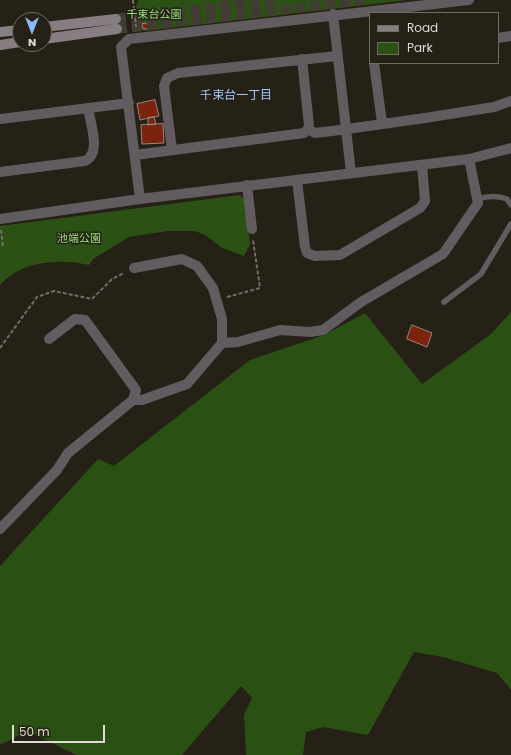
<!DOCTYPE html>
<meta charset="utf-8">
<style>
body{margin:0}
#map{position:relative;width:511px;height:755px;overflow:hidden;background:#252116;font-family:Poppins,sans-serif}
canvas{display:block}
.legend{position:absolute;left:369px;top:12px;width:130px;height:52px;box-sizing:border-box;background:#252116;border:1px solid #6f6c62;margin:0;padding:5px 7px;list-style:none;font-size:12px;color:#dedcd5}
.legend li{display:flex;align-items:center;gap:8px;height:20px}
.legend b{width:20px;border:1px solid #6f6c62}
.north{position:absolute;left:12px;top:12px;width:40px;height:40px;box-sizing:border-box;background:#252116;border:1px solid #6f6c62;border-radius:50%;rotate:180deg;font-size:11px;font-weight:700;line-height:16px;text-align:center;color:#dedcd5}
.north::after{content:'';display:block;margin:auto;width:14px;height:18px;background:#8abafc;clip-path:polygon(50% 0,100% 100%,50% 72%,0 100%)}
.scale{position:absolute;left:12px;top:725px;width:93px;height:18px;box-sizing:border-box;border:2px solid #dedcd5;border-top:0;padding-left:5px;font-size:12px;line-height:14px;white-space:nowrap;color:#dedcd5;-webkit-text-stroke:3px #252116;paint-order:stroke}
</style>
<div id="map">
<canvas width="511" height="755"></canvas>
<ul class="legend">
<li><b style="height:5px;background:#877e83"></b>Road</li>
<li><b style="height:11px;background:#2b5214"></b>Park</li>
</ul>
<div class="north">N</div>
<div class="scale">50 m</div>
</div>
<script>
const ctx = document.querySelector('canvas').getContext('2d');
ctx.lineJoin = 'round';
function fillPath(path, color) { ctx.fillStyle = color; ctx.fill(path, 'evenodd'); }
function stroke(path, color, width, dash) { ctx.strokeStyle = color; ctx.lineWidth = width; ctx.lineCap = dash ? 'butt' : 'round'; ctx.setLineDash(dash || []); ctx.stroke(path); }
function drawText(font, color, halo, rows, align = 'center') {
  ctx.font = font + ' Poppins,"Noto Sans JP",sans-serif'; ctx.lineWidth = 3; ctx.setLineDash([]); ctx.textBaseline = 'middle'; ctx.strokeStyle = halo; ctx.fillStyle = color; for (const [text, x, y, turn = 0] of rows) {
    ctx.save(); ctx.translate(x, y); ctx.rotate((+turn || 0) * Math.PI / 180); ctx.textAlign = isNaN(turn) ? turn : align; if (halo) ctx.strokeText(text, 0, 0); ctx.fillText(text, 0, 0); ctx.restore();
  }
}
const green = new Path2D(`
 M138 0H407L145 31 141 28 136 7Z
 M240 195 244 199 250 244 244 256 222 248 205 235 195 231H168L129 237 93 259 89 265C59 258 21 261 0 285V226Z`);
const forest = new Path2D(`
 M511 312V690L497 673 443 657 414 652 368 735 323 727 306 732 303 755H246L244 715 252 698 241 686 182 755H76L28 731 0 745V566L98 459 114 466 250 360 324 335 365 313 422 384 491 334Z`);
const building = new Path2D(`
 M154 23V28L143 29 142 24Z
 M155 100 159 116 140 120 137 104Z
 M154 117 156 124 148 125V118Z
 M163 124 164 143 142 144 141 125Z
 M412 325 432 333 427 347 407 339Z`);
const secondaryTunnel = new Path2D(`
 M116 19 276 0
 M117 29 364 0`);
const path = new Path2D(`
 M133 0 136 27
 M1 230 3 247
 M227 297 260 288 253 240
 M0 348 37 297 54 291 92 299 112 279 124 273`);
const lane = new Path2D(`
 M477 199C488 196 497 195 507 199L511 205
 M444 302 481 274 511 224`);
const street = new Path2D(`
 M333 14 351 173
 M498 38 511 36
 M374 63 382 123
 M0 119 129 103
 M308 129 315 133 340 130 425 118 494 107 511 101
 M172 150 164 86 167 78 178 73 337 56
 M135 155 304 133 308 129 309 125 302 59
 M0 172 85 161C102 153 90 123 88 108
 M297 180 305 247 307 253 315 256 340 255 420 208 425 201 422 165
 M247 185 252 229
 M140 199 121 47 129 39 469 0
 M0 219 140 199 469 159 511 148
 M222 343 238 342 280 330 310 332 323 330 361 302 443 254 478 203 469 159
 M133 400H142L187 384 222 343V319L213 288 197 266 182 259 134 268
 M0 529 57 470 68 453 133 400 136 390 85 320 75 319 49 339`);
const secondary = new Path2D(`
 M44 27 116 19
 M0 32 20 30
 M44 39 117 29
 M0 45 20 42`);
const parkNames = [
 ["千束台公園",154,15],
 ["池端公園",79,239]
];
const neighbourhoodNames = [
 ["千束台一丁目",236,96]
];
fillPath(green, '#2b5214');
fillPath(forest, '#2a5013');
fillPath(building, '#7b240b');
stroke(building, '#968682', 1);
stroke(secondaryTunnel, '#413d33', 10, [10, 5]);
stroke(path, '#716e65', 2, [4, 2]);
stroke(lane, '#625c60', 5.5);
stroke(street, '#625c60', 10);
stroke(secondary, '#877e83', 10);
drawText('11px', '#99df76', '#252116', parkNames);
drawText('12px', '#a4c8f9', '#252116', neighbourhoodNames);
</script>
